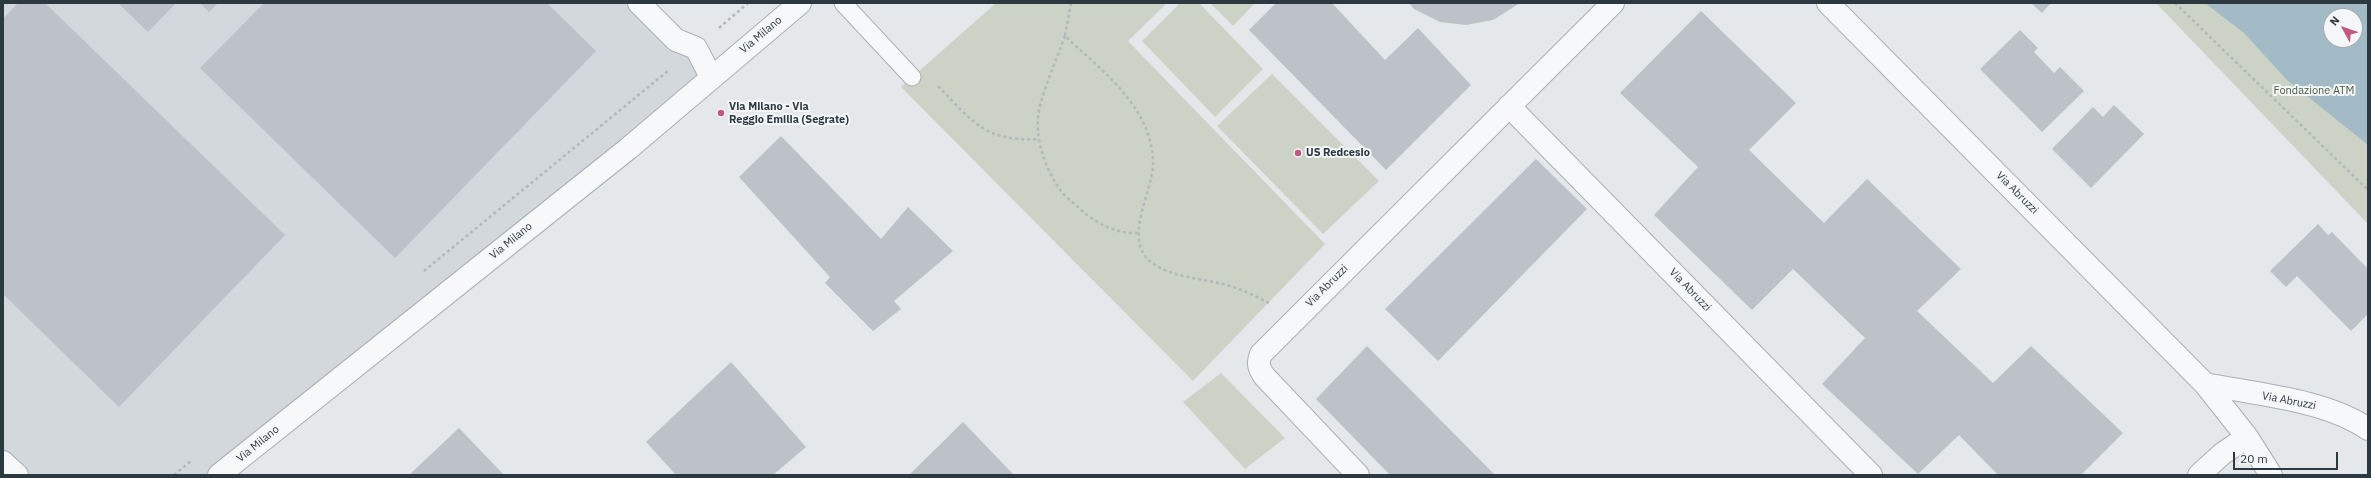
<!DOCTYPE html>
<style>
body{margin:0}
#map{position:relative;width:2371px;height:478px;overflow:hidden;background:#e4e8ea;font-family:"IBM Plex Sans",sans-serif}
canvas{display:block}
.frame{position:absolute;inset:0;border:4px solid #2d3941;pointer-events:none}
.north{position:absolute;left:2323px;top:8px;width:40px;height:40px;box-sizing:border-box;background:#f4f6f8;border:1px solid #a4aaaf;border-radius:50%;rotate:310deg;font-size:11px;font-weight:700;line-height:16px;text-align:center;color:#2d3941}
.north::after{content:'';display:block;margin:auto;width:14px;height:18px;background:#c1587d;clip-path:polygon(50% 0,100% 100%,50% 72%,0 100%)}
.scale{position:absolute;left:2233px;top:452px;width:105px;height:18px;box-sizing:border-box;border:2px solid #2d3941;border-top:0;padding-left:5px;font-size:12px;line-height:14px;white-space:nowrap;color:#2d3941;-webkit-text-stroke:3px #f4f6f8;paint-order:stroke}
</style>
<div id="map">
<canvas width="2371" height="478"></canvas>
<div class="frame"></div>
<div class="north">N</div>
<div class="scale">20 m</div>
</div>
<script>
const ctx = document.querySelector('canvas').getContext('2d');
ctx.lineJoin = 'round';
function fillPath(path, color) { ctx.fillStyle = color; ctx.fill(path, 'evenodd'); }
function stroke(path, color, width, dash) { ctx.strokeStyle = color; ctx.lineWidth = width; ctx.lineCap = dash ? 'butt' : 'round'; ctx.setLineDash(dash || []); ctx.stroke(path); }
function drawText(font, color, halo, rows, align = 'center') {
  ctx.font = font + ' "IBM Plex Sans",sans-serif'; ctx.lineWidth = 4; ctx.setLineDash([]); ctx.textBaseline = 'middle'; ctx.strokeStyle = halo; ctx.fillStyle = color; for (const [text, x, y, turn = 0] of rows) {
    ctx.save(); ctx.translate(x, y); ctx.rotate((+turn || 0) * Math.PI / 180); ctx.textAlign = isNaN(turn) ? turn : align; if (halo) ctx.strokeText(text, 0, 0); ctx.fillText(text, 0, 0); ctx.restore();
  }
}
const built = new Path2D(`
 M3 3H635L711 77 219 475H3Z`);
const green = new Path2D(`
 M996 3H1167L1128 41 1325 244 1193 381 901 87Z
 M1180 3H1199L1263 69 1215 117 1142 41Z
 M1210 3H1255L1233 26Z
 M2156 3H2368V224ZM2331 16H2355V40H2331Z
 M1272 74 1379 181 1323 234 1217 126Z
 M1221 373 1285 438 1245 469 1183 402Z`);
const water = new Path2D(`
 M2205 3H2368V145L2287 80 2244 33ZM2331 16H2355V40H2331Z`);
const building = new Path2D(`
 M18 3H45L285 235 119 407 3 294V19Z
 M118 3H176L148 32Z
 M200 3H218L209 12Z
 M264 3H547L596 51 395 258 200 68Z
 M1276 3H1332L1385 60 1418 28 1471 85 1386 170 1249 30Z
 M1409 3H1520L1493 20 1466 25 1440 22 1414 9Z
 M2031 3H2051L2042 13Z
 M1701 11 1796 103 1749 150 1824 223 1867 179 1961 269 1917 311 1993 383 2031 346 2123 433 2081 475H1998L1959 435 1918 474 1822 384 1865 338 1793 269 1752 310 1654 215 1698 167 1620 93Z
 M2020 30 2038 48 2034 52 2054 73 2060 67 2084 91 2042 132 1980 69Z
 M2114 105 2144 134 2091 188 2052 149 2093 107 2103 117Z
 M781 136 881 239 908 207 953 251 894 301 901 309 873 331 825 283 830 277 739 177Z
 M1536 159 1587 209 1438 361 1385 309Z
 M2318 224 2328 235 2332 232 2368 269V314L2351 331 2297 276 2286 287 2270 271Z
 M1367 346 1495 475H1390L1316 399Z
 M731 362 806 447 773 475H676L646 442Z
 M963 422 1014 475H909Z
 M459 428 504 475H409Z`);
const path = new Path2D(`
 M1071 3 1065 36C1101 70 1152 107 1153 162 1154 190 1121 240 1152 263 1175 279 1204 278 1230 286 1243 290 1257 297 1269 303
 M2175 3 2368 190
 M719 28 748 3
 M1065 36C1057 58 1047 80 1041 102 1032 132 1043 166 1061 191 1065 197 1073 202 1079 208 1095 223 1116 234 1138 233
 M938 86C972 121 985 142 1038 139
 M424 271 669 70
 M174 475 192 460`);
const service = new Path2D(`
 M843 3 912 77`);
const minor = new Path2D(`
 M639 3 676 40 696 48 711 77
 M1828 3 2205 384 2247 437 2271 475
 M1509 106 1871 475
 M2205 384C2255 394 2327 400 2368 429
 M3 462 17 475
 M219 475 629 148 800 3
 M1358 475 1265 377C1259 369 1257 363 1261 354L1613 3
 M2199 475 2222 454 2247 437`);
const markers = [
 [721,113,4,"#c1587d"],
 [1298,153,4,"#c1587d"]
];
const streetNames = [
 ["Via Milano",761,35,-40],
 ["Via Abruzzi",2017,193,45],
 ["Via Milano",511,241,-39],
 ["Via Abruzzi",1327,286,-45],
 ["Via Abruzzi",1690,290,46],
 ["Via Abruzzi",2289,401,11],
 ["Via Milano",258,444,-39]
];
const parkNames = [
 ["Fondazione ATM",2314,91]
];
const poiNames = [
 ["Via Milano - Via",729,107],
 ["Reggio Emilia (Segrate)",729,120],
 ["US Redcesio",1306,153]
];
fillPath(built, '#d3d8dc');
fillPath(green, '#ccd3c6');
fillPath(water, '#a3bbc6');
fillPath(building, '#bcc2c7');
stroke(service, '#a9b0b4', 19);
stroke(minor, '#a9b0b4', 24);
stroke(path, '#b2b7ba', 2.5, [3, 3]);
stroke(service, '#f7f8f9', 17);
stroke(minor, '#f7f8f9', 22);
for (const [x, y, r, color] of markers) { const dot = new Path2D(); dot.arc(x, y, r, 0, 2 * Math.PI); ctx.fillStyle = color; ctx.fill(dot); stroke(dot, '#f4f6f8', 1.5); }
drawText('11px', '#2d3941', '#f4f6f8', streetNames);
drawText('11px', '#485b3c', '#f4f6f8', parkNames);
drawText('bold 11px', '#2d3941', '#f4f6f8', poiNames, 'left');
</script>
